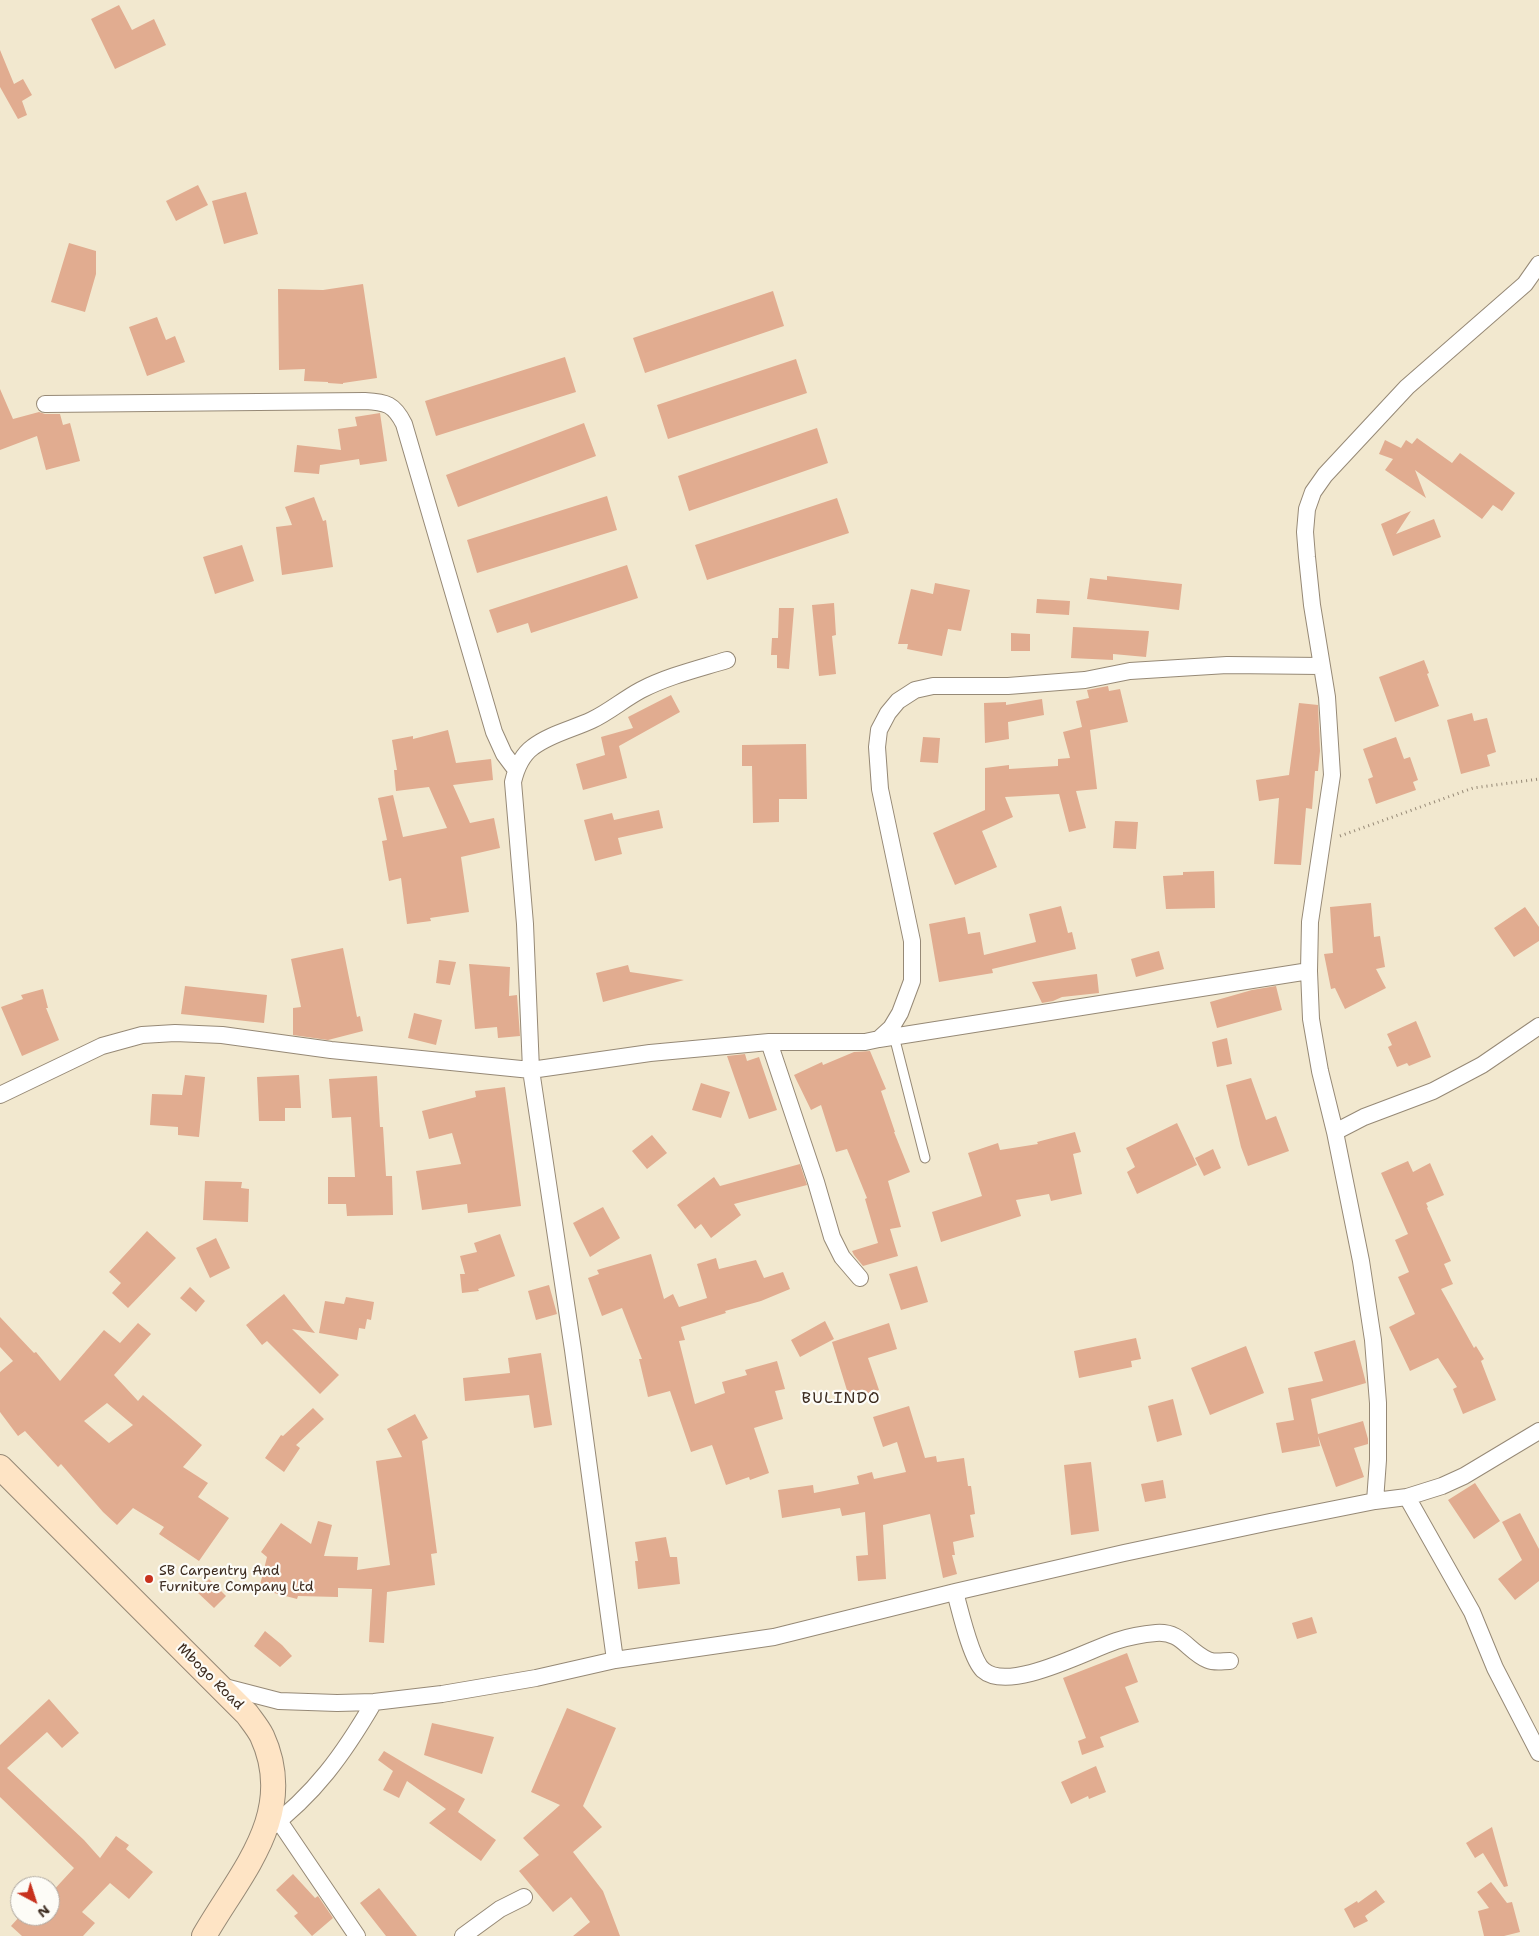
<!DOCTYPE html>
<style>
body{margin:0}
#map{position:relative;width:1539px;height:1936px;overflow:hidden;background:#f2e8cf;font-family:"Shantell Sans",sans-serif}
canvas{display:block}
.north{position:absolute;left:10px;top:1876px;width:50px;height:50px;box-sizing:border-box;background:#fdfcf7;border:1px solid #afa8a0;border-radius:50%;rotate:140deg;font-size:14px;font-weight:700;line-height:20px;text-align:center;color:#3b2a1e}
.north::after{content:'';display:block;margin:auto;width:18px;height:22px;background:#c8321e;clip-path:polygon(50% 0,100% 100%,50% 72%,0 100%)}
</style>
<div id="map">
<canvas width="1539" height="1936"></canvas>
<div class="north">N</div>
</div>
<script>
const ctx = document.querySelector('canvas').getContext('2d');
ctx.lineJoin = 'round';
function fillPath(path, color) { ctx.fillStyle = color; ctx.fill(path, 'evenodd'); }
function stroke(path, color, width, dash) { ctx.strokeStyle = color; ctx.lineWidth = width; ctx.lineCap = dash ? 'butt' : 'round'; ctx.setLineDash(dash || []); ctx.stroke(path); }
function drawText(font, color, halo, rows, align = 'center') {
  ctx.font = font + ' "Shantell Sans",sans-serif'; ctx.lineWidth = 4.5; ctx.setLineDash([]); ctx.textBaseline = 'middle'; ctx.strokeStyle = halo; ctx.fillStyle = color; for (const [text, x, y, turn = 0] of rows) {
    ctx.save(); ctx.translate(x, y); ctx.rotate((+turn || 0) * Math.PI / 180); ctx.textAlign = isNaN(turn) ? turn : align; if (halo) ctx.strokeText(text, 0, 0); ctx.fillText(text, 0, 0); ctx.restore();
  }
}
const building = new Path2D(`
 M119 5 132 30 154 19 166 45 115 69 91 19Z
 M0 50 14 84 23 79 32 95 22 101 27 115 18 119 0 87Z
 M198 185 208 205 176 221 166 201Z
 M246 192 258 234 224 244 212 201Z
 M69 243 96 251V274L85 312 51 302Z
 M363 284 377 378 343 383V384L328 383V382L304 381 305 369 279 370 278 289 323 290Z
 M773 291 784 326 645 373 633 338Z
 M157 317 166 340 175 336 185 362 147 376 129 327Z
 M565 357 576 392 436 436 425 401Z
 M796 359 807 393 668 439 657 405Z
 M0 389 13 419 39 412 45 414H60L63 425 70 423 80 461 46 470 37 436 0 450Z
 M380 413 387 461 360 465 359 459 320 465 319 474 294 472 297 445 341 450 338 429 357 426 355 417Z
 M584 423 596 456 458 507 446 475Z
 M817 428 828 463 689 511 678 476Z
 M1417 438 1452 463 1460 453 1515 493 1502 511 1493 505 1482 519 1415 470 1426 498 1385 470 1393 459 1379 454 1385 440 1401 448 1406 440 1412 444Z
 M607 496 617 530 477 573 467 540Z
 M314 497 323 521 326 520 333 567 282 575 276 527 292 525 285 507Z
 M837 498 849 533 707 580 695 545Z
 M1411 511 1396 534 1434 519 1441 537 1393 556 1381 524Z
 M242 545 254 581 215 594 203 557Z
 M627 565 638 598 531 633 528 623 497 633 489 610Z
 M1107 576 1182 584 1179 610 1087 599 1090 578 1107 580Z
 M935 583 970 590 961 631 948 629 942 656 907 649 908 644H898L911 589 933 594Z
 M1037 599 1070 601 1069 615 1036 613Z
 M834 603 836 635 832 636 836 674 819 676 812 605Z
 M779 608H794L789 669 777 668V655H771L772 638H778Z
 M1073 627 1149 631 1146 657 1113 654V660L1071 658Z
 M1011 633 1030 634V651H1011Z
 M1424 660 1429 673 1427 674 1439 706 1395 722 1379 677Z
 M1108 686 1109 691 1120 689 1128 722 1090 730 1097 789 1076 791 1086 828 1069 832 1059 794 1005 797 1013 817 982 831 997 867 955 885 933 833 985 810V768L1009 765V769L1058 766V759L1070 758 1063 732 1082 727 1076 701 1089 698 1087 690Z
 M671 695 680 712 619 746 627 778 583 790 576 764 605 755 601 737 633 728 628 717Z
 M1042 699 1044 715 1008 722 1009 739 985 743 984 703 1006 702V705Z
 M1299 703 1318 705 1320 751 1318 771H1315L1312 809 1306 808 1301 865 1274 864 1279 798 1259 801 1256 780 1289 775Z
 M1472 713 1474 721 1487 718 1496 752 1487 755 1490 766 1461 774 1447 720Z
 M448 730 456 763 491 759 493 780 453 785 470 823 494 818 500 848 461 857 469 912 430 918 431 921 407 924 401 878 389 881 382 841 387 840 378 798 393 795 403 837 447 828 429 787 396 791 394 770H397L392 740 413 736V739Z
 M923 737 940 738 938 763 920 762Z
 M1396 737 1404 759 1410 757 1418 780 1413 782 1416 790 1376 804 1368 779 1373 777 1363 749Z
 M806 744 807 799H779V822L753 823 752 766H742V745Z
 M659 810 663 828 618 838 622 854 595 861 584 820 612 813 614 820Z
 M1115 821 1138 822 1136 849 1113 848Z
 M1214 871 1215 908 1166 909 1163 876 1183 875V872Z
 M1371 903 1374 937 1380 936 1385 967 1376 969 1386 988 1345 1009 1335 988 1331 989 1324 954 1333 953 1330 907Z
 M1061 906 1068 933 1072 932 1076 949 992 969 993 973 939 982 929 924 965 917 968 934 980 932 984 955 1036 942 1029 914Z
 M1525 907 1539 927V941L1514 957 1494 928Z
 M343 948 357 1017 360 1016 363 1031 328 1040 293 1035V1008L301 1007 291 959Z
 M1159 951 1164 969 1136 977 1131 959Z
 M439 960 456 962 450 985 436 983Z
 M469 964 510 967 509 996 517 995 520 1036 498 1038 497 1027 475 1029Z
 M628 965 630 972 684 980 603 1002 596 973Z
 M1097 974 1099 993 1062 997 1053 1001 1042 1003 1032 982Z
 M185 986 267 995 264 1023 181 1014Z
 M1276 986 1282 1010 1217 1028 1210 1002 1252 990Z
 M43 989 48 1008H46L59 1040 22 1056 1 1007 23 999 21 995Z
 M414 1013 442 1020 436 1045 408 1038Z
 M1416 1021 1431 1057 1409 1066 1407 1063 1397 1067 1388 1047 1392 1045 1387 1034Z
 M1227 1038 1232 1064 1217 1067 1212 1042Z
 M870 1051 886 1089 881 1091 895 1132H894L910 1172 888 1181 901 1227 890 1229 898 1256 863 1266 854 1255 852 1251 878 1243 865 1199 867 1198 847 1149 836 1152 821 1105 811 1110 794 1075 822 1062 823 1065 854 1052Z
 M745 1054 747 1061 759 1057 777 1110 749 1119 727 1056Z
 M185 1075 205 1077 199 1137 178 1135V1127L150 1125 152 1094 182 1095Z
 M299 1075 301 1108H285V1121H259L257 1077Z
 M377 1076 380 1127H383L386 1176H392L393 1215 347 1216 346 1204H328V1177H355L351 1117 332 1118 329 1079Z
 M1251 1078 1266 1120 1276 1116 1289 1151 1248 1166 1241 1147 1226 1085Z
 M701 1083 730 1092 721 1118 692 1110Z
 M505 1087 521 1206 468 1213 467 1204 422 1210 416 1171 461 1164 452 1133 429 1139 422 1111 476 1097 475 1091Z
 M1177 1123 1197 1165 1137 1194 1127 1172 1135 1167 1126 1148Z
 M1075 1132 1081 1152 1073 1154 1082 1194 1051 1201 1049 1194 1016 1200 1021 1216 941 1242 932 1212 982 1196 968 1153 998 1143 1000 1150 1038 1144 1037 1142Z
 M652 1135 667 1153 647 1169 632 1151Z
 M1213 1149 1221 1168 1204 1176 1195 1158Z
 M1408 1161 1413 1172 1430 1163 1444 1195 1426 1203 1428 1207 1427 1208 1451 1261 1444 1264 1453 1284 1441 1289 1474 1348 1476 1346 1484 1359 1481 1361 1496 1400 1463 1414 1453 1389 1457 1387 1438 1358 1410 1371 1389 1327 1415 1314 1398 1277 1409 1272 1395 1240 1408 1234 1381 1173Z
 M800 1164 807 1185 734 1204 741 1215 711 1238 701 1224 695 1229 677 1205 714 1177 720 1186Z
 M205 1181 242 1182 241 1188 249 1189 248 1222 203 1220Z
 M603 1207 620 1238 590 1257 573 1223Z
 M147 1231 176 1258 128 1308 112 1293 121 1283 109 1272Z
 M500 1234 515 1276 478 1289 479 1291 462 1293 460 1274H465L460 1256 477 1252 474 1243Z
 M216 1238 230 1268 210 1278 196 1248Z
 M651 1254 664 1299 673 1294 679 1307 707 1298 697 1264 716 1258 719 1269 756 1260 764 1278 783 1272 790 1289 761 1301 725 1311 726 1313 681 1327 685 1340 679 1341 695 1404 725 1393 722 1382 747 1375 745 1370 777 1361 785 1389 775 1391 783 1419 754 1428 769 1473 750 1480 749 1477 726 1485 712 1445 691 1452 670 1391 648 1397 639 1359H642L622 1308 602 1316 588 1278 599 1274 597 1270Z
 M917 1266 928 1302 901 1310 889 1274Z
 M549 1285 557 1314 536 1320 528 1291Z
 M190 1287 205 1301 196 1312 180 1298Z
 M284 1294 315 1333 292 1329 339 1375 320 1394 267 1341 262 1345 246 1325Z
 M346 1297 374 1302 371 1320 367 1319 365 1329 359 1328 357 1340 319 1333 325 1301 344 1304Z
 M0 1317 34 1353 36 1352 60 1381 104 1330 120 1343 138 1323 151 1334 114 1375 138 1401 143 1395 202 1445 183 1467 208 1483 198 1497 229 1518 199 1561 159 1534 164 1527 133 1508 117 1525 103 1512 61 1464 58 1467 25 1431 18 1436 0 1412V1372L13 1361 0 1347ZM107 1403 133 1425 109 1443 84 1421Z
 M825 1321 834 1339 800 1357 791 1340Z
 M889 1323 897 1349 868 1358 879 1390 850 1400 832 1342Z
 M1136 1338 1141 1359 1131 1361 1132 1367 1079 1378 1074 1351Z
 M1355 1340 1366 1383 1311 1399 1318 1434 1363 1421 1368 1439V1444L1354 1448 1364 1477 1336 1487 1318 1436 1320 1446 1282 1453 1276 1423 1294 1420 1288 1388 1323 1381 1314 1352Z
 M1246 1346 1264 1393 1210 1415 1191 1368Z
 M541 1353 552 1425 534 1428 529 1395 465 1401 463 1378 510 1373 508 1358Z
 M1173 1399 1182 1435 1157 1442 1148 1406Z
 M909 1406 925 1458 936 1456 937 1462 964 1458 968 1486H971L975 1514 970 1515 974 1537 953 1542 955 1555H952L957 1574 943 1578 930 1514 883 1525 886 1579 858 1581 856 1556 868 1555 865 1512 842 1516 840 1508 782 1518 778 1490 813 1485 814 1493 859 1484 857 1476 872 1472 874 1479 906 1472 897 1442 883 1447 873 1417Z
 M313 1408 324 1419 296 1445 300 1448 284 1472 265 1458 281 1435 283 1436Z
 M415 1414 428 1438 422 1441 437 1553 431 1554 435 1585 387 1592 384 1643 369 1642 372 1589 338 1588V1597L298 1596 297 1599 259 1589 267 1557 261 1552 281 1523 311 1544 318 1521 332 1525 324 1556 358 1557 357 1570 390 1565 376 1461 402 1457 387 1429Z
 M1091 1462 1099 1531 1071 1535 1064 1465Z
 M1163 1480 1166 1498 1145 1502 1141 1484Z
 M1475 1483 1500 1521 1474 1539 1448 1500Z
 M1520 1513 1539 1549V1581L1515 1600 1498 1579 1522 1560 1502 1522Z
 M666 1537 670 1557H677L680 1584 638 1589 635 1561H638L635 1542Z
 M209 1579 226 1596 214 1608 197 1592Z
 M1312 1617 1317 1633 1297 1639 1292 1623Z
 M265 1631 282 1645 292 1656 280 1667 254 1646Z
 M1127 1653 1138 1682 1125 1687 1139 1722 1100 1737 1104 1747 1082 1755 1078 1741 1086 1738 1063 1678Z
 M49 1699 79 1733 62 1748 47 1732 7 1768 84 1840 100 1858 116 1836 129 1845 126 1849 153 1872 129 1899 110 1883 82 1912 95 1923 83 1936H22L11 1926 20 1916H50V1894L74 1868 0 1797V1745Z
 M567 1708 616 1728 583 1806 602 1827 573 1852 603 1891 620 1936H573L590 1922 571 1897 553 1912 519 1871 539 1855 523 1838 560 1805 531 1792Z
 M432 1723 494 1737 482 1774 424 1755Z
 M384 1751 465 1799 458 1812 496 1840 481 1861 429 1823 446 1809 407 1781 399 1798 383 1790 393 1771 378 1760Z
 M1096 1766 1106 1792 1089 1799 1088 1796 1071 1804 1061 1782Z
 M1492 1827 1508 1886 1504 1887 1483 1853 1475 1858 1466 1843Z
 M293 1874 315 1898 318 1896 333 1918 312 1936 294 1916 298 1913 276 1890Z
 M1491 1882 1507 1903 1512 1902 1520 1932 1504 1936H1484L1478 1911 1489 1908 1477 1892Z
 M379 1888 417 1936H386L360 1903Z
 M1376 1890 1385 1902 1365 1916 1368 1921 1354 1928 1344 1909 1357 1901 1358 1903Z`);
const path = new Path2D(`
 M1340 836 1473 788 1539 779`);
const service = new Path2D(`
 M894 1036 925 1158`);
const minor = new Path2D(`
 M45 404 365 401C386 402 394 404 404 424L494 732 504 754 516 770
 M879 1039 1309 971
 M769 1042 816 1182 832 1237 842 1257 860 1278
 M0 1095 102 1046 142 1035 175 1033 222 1035 331 1050 531 1070 650 1053 769 1042H865L879 1039 891 1028 900 1013 912 981V941L880 789 877 747 879 730 888 713 898 701 915 690 933 686H1008L1085 680 1130 671 1227 665 1321 666
 M1335 1132 1364 1117 1433 1091 1482 1065 1539 1026
 M1407 1497 1472 1612 1495 1668 1539 1753
 M1375 1501 1378 1460V1403L1373 1340 1361 1261 1335 1132 1320 1071 1311 1019 1309 971 1310 922 1332 775 1327 697 1312 605 1307 557 1305 532 1307 509 1313 492 1325 475 1407 387 1525 284 1539 264
 M955 1592C960 1610 971 1659 983 1670 1009 1693 1086 1651 1116 1641 1128 1637 1143 1634 1156 1633 1182 1631 1187 1651 1208 1660 1215 1663 1223 1661 1230 1661
 M615 1660 573 1350 531 1070 525 924 513 782C516 769 522 755 533 747 550 734 573 729 592 720 609 712 624 699 641 690 668 676 698 669 727 660
 M221 1686 279 1701 337 1703 374 1702 442 1694 536 1678 615 1660 774 1637 955 1592 1124 1553 1270 1522 1375 1501 1407 1497 1442 1486 1464 1476 1539 1431
 M279 1821 357 1936
 M266 1831C315 1794 343 1755 374 1702
 M463 1936 500 1909 524 1897`);
const secondary = new Path2D(`
 M0 1467 247 1714C252 1721 258 1728 262 1736 298 1814 240 1873 204 1936`);
const markers = [
 [149,1579,5,"#c8321e"]
];
const poiNames = [
 ["SB Carpentry And",159,1571],
 ["Furniture Company Ltd",159,1587]
];
const streetNames = [
 ["Mbogo Road",210,1677,45]
];
const quarterNames = [
 ["BULINDO",841,1399]
];
fillPath(building, '#e1ac90');
stroke(service, '#968976', 11);
stroke(minor, '#968976', 18);
stroke(secondary, '#968976', 26);
stroke(path, '#968976', 3, [1, 4]);
stroke(service, '#fff', 9);
stroke(minor, '#fff', 16);
stroke(secondary, '#fee4c5', 24);
for (const [x, y, r, color] of markers) { const dot = new Path2D(); dot.arc(x, y, r, 0, 2 * Math.PI); ctx.fillStyle = color; ctx.fill(dot); stroke(dot, '#fdfcf7', 2); }
drawText('14px', '#3b2a1e', '#fdfcf7', poiNames, 'left');
drawText('14px', '#3b2a1e', '#fdfcf7', streetNames);
ctx.letterSpacing = '1px';
drawText('16px', '#3b2a1e', '#fdfcf7', quarterNames);
ctx.letterSpacing = '0px';
</script>
